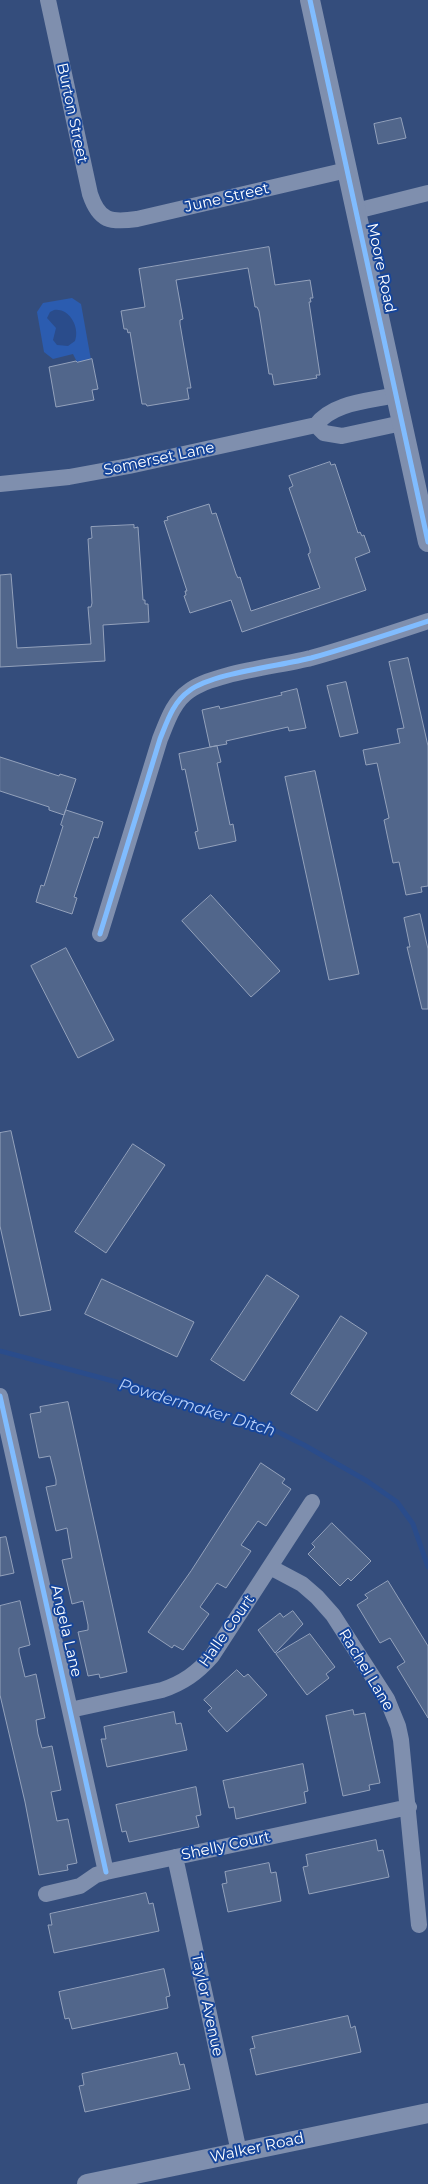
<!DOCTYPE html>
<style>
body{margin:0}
canvas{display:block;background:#344d7c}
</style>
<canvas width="428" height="2184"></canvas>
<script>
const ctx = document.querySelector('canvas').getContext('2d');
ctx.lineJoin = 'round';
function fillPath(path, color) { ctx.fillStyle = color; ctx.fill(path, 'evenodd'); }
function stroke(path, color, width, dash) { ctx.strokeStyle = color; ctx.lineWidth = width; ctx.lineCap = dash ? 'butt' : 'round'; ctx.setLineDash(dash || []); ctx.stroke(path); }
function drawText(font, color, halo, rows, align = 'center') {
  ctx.font = font + ' Montserrat,sans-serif'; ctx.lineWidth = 4; ctx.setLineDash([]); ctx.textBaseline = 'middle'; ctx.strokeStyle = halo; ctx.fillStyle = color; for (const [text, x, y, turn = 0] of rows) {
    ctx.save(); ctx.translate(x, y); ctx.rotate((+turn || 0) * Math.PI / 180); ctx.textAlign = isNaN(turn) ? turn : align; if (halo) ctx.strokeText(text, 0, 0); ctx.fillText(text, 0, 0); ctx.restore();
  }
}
const green = new Path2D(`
 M72 298 81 304 91 360 77 362 73 354 53 359 44 352 37 312 43 303Z`);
const water = new Path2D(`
 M54 310C70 308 80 328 75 341L68 346 57 345 53 340 56 328 47 318 50 312Z`);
const stream = new Path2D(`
 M0 1351 158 1393 270 1428 304 1445 367 1481 397 1502 413 1524 428 1567`);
const building = new Path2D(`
 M401 118 406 138 378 144 374 124Z
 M269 247 275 285 310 280 313 298H310L311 302H309L320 375H316L317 378 274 385 272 374H269L259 311 257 307H255L248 268 176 280 183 319 180 320V324L191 388H187L189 399 147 406 146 404H142L130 332 128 333 127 329H124L121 311 145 307 139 269Z
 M92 359 98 389 92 390 94 400 56 407 49 367 76 361 77 362Z
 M330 462 331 465 335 464 358 533 360 532 362 536 364 535 370 552 355 558 366 590 242 632 231 600 190 613 184 596 186 595 185 591H187L164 521 168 520 167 517 209 504 212 514 216 513 236 574 238 578 240 577 251 611 320 588 308 554 310 553V549L289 488 293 486 289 476Z
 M134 525V528L138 527 143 600H145V604H148L149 622 103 625 105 661 0 667V575L11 574 17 648 91 644 88 607H91L92 603 88 539 92 538 91 527Z
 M408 658 428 746V886L421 887 422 892 406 895 399 862 393 863 384 820 389 818 377 763 366 765 363 750 400 743 397 729 404 728 389 662Z
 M346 682 358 733 340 737 327 686Z
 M297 689 306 728 289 731 288 727 226 741 227 744 210 747 202 710 219 706 220 709 282 695 281 693Z
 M217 746 221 762 217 763 230 825 233 824 236 841 199 849 195 832 198 831 185 769 182 770 179 754Z
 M0 757 59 776 60 774 76 779 64 815 49 810V807L0 791Z
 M315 771 359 974 329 980 285 777Z
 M66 810 103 822 98 838 94 837 74 897 77 898 72 914 36 902 41 885 44 886 63 826 61 825Z
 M211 895 280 971 251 997 182 921Z
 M420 914 428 949V1009H422L407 947H410L404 918Z
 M66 948 114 1040 78 1058 31 966Z
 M11 1131 51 1310 20 1316 0 1226V1133Z
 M133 1144 165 1165 106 1253 75 1232Z
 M267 1275 299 1296 244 1381 211 1360Z
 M102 1279 194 1322 177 1357 85 1314Z
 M341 1316 367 1333 317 1411 291 1394Z
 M68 1402 127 1672 100 1678 99 1674 88 1676 78 1632 88 1630V1625L83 1601 72 1604 62 1560 72 1558 67 1528 56 1531 46 1487 56 1485V1480L50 1456 39 1458 30 1414 41 1412 40 1407Z
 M261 1463 285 1479 282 1483 291 1489 266 1526 258 1521 241 1545 251 1551 226 1588 217 1583 200 1607 209 1614 183 1650 174 1645 172 1648 148 1632 191 1571Z
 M332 1523 371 1561 351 1581 348 1578 340 1586 308 1554 315 1547 312 1544Z
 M6 1537 14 1573 0 1576V1538Z
 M388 1581 428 1646V1718L397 1667 405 1662 390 1638 380 1643 357 1605 368 1598 365 1595Z
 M20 1601 30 1645 19 1648V1652L25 1677 36 1674 45 1718 36 1720 38 1734 42 1748 52 1746 61 1790 51 1792 57 1821 68 1819 77 1863 67 1865 68 1870 39 1875 25 1802 0 1695V1606Z
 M293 1611 303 1624 275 1653 258 1630 280 1613 283 1617Z
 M310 1634 335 1667 326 1674 329 1678 307 1695 276 1654Z
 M237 1670 244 1677 248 1674 267 1695 227 1732 208 1711 212 1708 204 1700Z
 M353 1710 354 1715 365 1713 380 1783 369 1785 370 1790 343 1796 326 1716Z
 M174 1712 176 1724 181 1723 187 1750 107 1767 101 1739H106L104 1727Z
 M303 1764 308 1791 304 1792 306 1803 236 1819 234 1807 229 1808 223 1781Z
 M196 1787 201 1815 196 1816 199 1827 129 1842 126 1831 122 1832 116 1805Z
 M376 1840 378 1851 383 1850 389 1877 309 1894 303 1867 308 1866 306 1855Z
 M269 1863 271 1873 276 1872 281 1901 228 1912 222 1884 227 1883 225 1872Z
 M146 1893 149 1904 153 1903 159 1931 54 1953 48 1925H52L50 1914Z
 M164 1969 170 1996 166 1997 168 2008 72 2029 69 2018 65 2019 59 1992Z
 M348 2016 351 2028 355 2026 361 2052 256 2075 250 2049 255 2048 252 2037Z
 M177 2053 180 2065 184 2064 190 2089 85 2112 79 2086 84 2085 82 2074Z`);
const minor = new Path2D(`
 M48 0 90 194C99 221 110 223 137 219L347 170
 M356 211 428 193
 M316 425 324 433 342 436 402 423
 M0 484 69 477 129 466 316 425C333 402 370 401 396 395
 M100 934 160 739C167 722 173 702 189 691 212 673 280 666 311 658 350 647 389 634 428 621
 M0 1396 106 1872
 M270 1567 302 1584 317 1597 333 1615 387 1699 398 1726 401 1740 419 1925
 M70 1710 162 1690C183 1683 197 1673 212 1656L312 1502
 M175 1857 239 2152
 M46 1894 80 1886 96 1875 106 1872 409 1807`);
const tertiary = new Path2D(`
 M310 0 428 542
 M87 2184 428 2113`);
const cycleway = new Path2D(`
 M310 0 428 542
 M100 934 160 739C167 722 173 702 189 691 212 673 280 666 311 658 350 647 389 634 428 621
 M0 1396 106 1872`);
const streetNames = [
 ["Burton Street",72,113,78],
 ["June Street",227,198,-13],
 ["Moore Road",381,268,78],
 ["Somerset Lane",159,459,-12],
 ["Angela Lane",66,1631,77],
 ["Halle Court",227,1631,-55],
 ["Rachel Lane",366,1670,59],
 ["Shelly Court",226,1846,-12],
 ["Taylor Avenue",207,2005,78],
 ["Walker Road",257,2148,-12]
];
const waterNames = [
 ["Powdermaker Ditch",197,1408,17]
];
fillPath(green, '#2b5cb0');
fillPath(water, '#2a4c8b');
stroke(stream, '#2a4c8b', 5);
fillPath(building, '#51668b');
stroke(building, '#93a1bb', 1);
stroke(minor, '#7f8fae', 16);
stroke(tertiary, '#7f8fae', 20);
stroke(cycleway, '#80bcff', 5);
drawText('15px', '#fff', '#16459a', streetNames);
drawText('italic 16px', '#b8d0f9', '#16459a', waterNames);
</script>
